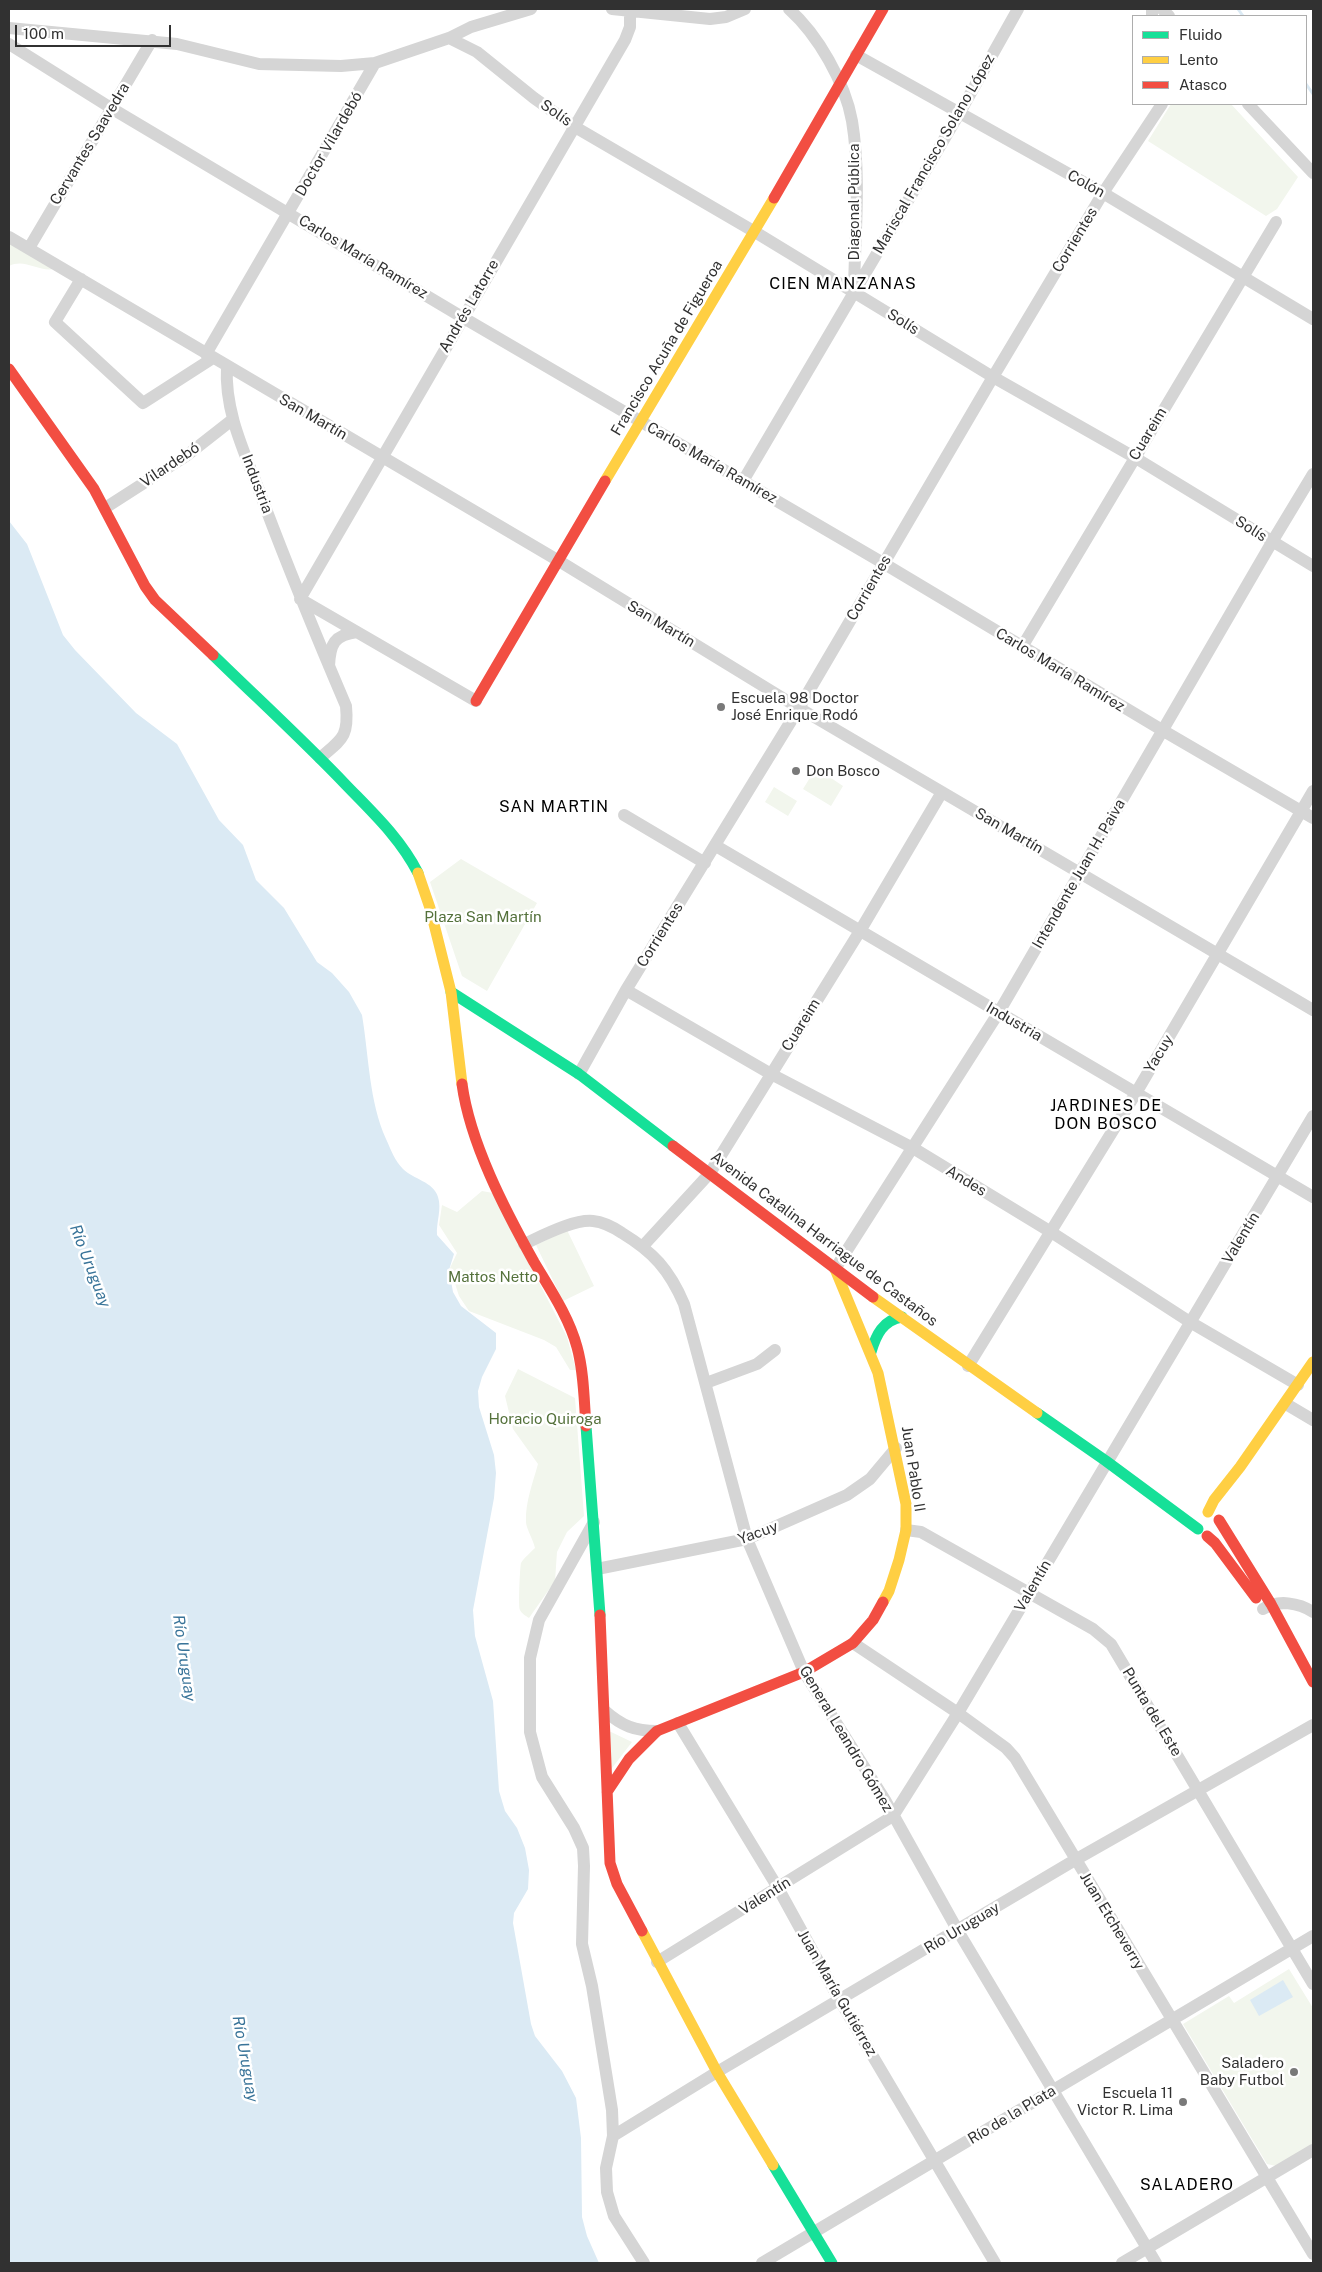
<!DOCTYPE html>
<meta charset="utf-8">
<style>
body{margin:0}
#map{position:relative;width:1322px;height:2272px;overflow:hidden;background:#fff;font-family:"Public Sans",sans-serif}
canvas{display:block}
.frame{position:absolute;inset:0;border:10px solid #313131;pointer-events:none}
.legend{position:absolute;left:1132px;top:15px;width:175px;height:90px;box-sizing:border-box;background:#fff;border:1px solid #adadad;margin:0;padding:6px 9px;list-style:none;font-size:15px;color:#313131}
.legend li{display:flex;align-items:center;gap:10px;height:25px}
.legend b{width:25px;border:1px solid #adadad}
.scale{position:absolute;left:15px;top:25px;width:156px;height:22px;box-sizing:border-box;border:2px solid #313131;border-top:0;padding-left:6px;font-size:15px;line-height:18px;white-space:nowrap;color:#313131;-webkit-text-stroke:4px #fff;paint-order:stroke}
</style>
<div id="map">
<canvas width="1322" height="2272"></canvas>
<div class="frame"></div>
<ul class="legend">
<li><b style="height:6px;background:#16e098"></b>Fluido</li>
<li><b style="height:6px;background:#ffcf43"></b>Lento</li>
<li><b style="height:6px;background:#f24e42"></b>Atasco</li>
</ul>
<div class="scale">100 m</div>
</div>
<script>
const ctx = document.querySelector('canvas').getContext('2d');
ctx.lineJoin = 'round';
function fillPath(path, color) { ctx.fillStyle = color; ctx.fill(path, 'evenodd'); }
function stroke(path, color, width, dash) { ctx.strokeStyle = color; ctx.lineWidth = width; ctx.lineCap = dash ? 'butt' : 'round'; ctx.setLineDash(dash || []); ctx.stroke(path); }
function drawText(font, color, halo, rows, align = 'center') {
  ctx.font = font + ' "Public Sans",sans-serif'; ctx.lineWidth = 5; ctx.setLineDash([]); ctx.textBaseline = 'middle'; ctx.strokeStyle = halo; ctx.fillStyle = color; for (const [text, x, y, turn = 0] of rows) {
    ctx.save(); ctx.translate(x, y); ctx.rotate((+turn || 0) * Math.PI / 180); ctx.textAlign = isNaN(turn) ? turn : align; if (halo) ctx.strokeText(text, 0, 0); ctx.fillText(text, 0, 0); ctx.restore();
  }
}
const green = new Path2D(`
 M1171 104H1231L1298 177 1277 209 1266 216 1148 141Z
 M9 242 54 269C38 272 25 258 9 266Z
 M816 768 843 786 831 806 803 789Z
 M774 787 797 801 788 816 765 802Z
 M461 859 537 903 487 991 462 976 430 882Z
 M482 1191 493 1193 567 1337 576 1370H570L556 1347 544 1340 469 1311 459 1296 450 1268 457 1253 439 1225 442 1205 457 1212Z
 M567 1230 594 1286 563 1301 536 1245Z
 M518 1369 575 1398 584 1516 567 1532 557 1552 555 1581 529 1618C526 1616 521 1613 520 1610 518 1607 520 1566 521 1563 524 1558 531 1552 535 1548 533 1539 526 1528 526 1522 525 1503 533 1482 538 1464L513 1429 505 1396Z
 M609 1731 632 1742 609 1772Z
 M1289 1969 1313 2008V2144L1276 2166 1267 2164 1183 2024 1229 1996 1234 2003Z`);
const water = new Path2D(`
 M9 521 27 544 63 635 75 650 136 713 177 744 219 820 243 845 256 880 284 908 317 962 332 973 349 992 362 1015C369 1057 369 1101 386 1139 391 1150 395 1161 403 1169 413 1179 434 1182 438 1197 442 1209 436 1223 437 1235L454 1254 449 1270 453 1292 461 1306 496 1333V1349L482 1377 478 1391 479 1407 494 1455 496 1473 494 1498 473 1610 475 1636 493 1701 499 1791 505 1811 517 1828 525 1848 529 1870 528 1889 514 1913 513 1923 531 2024 535 2036 562 2071 576 2098 581 2138 582 2217 587 2236 599 2263H9Z
 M1283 1980 1293 1997 1259 2016 1250 2000Z`);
const stream = new Path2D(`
 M1238 9 1243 16
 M1306 84 1313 94`);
const street = new Path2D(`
 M612 9 710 19 726 17 745 9
 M789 9C818 35 845 82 852 121 861 175 855 234 854 289
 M1152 9V16
 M1162 9 1169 16
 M9 28 177 44 259 64 341 66 375 63 449 38 471 27 531 9
 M449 38 477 52 534 98 575 127 755 232 993 377 1134 457 1313 566
 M9 44 111 108 462 317 883 563 1162 730 1313 818
 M856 55 1103 193 1313 319
 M1248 104 1313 173
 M9 237 559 561 799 708 1313 1010
 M29 248 152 40
 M81 279 55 322 143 403 213 358
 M206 354 375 63
 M227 366C224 414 247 457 263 501 289 570 317 638 346 706 349 737 342 739 320 758
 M743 481 959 114 1018 9
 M105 508 186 456 232 420
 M1022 647 1276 222
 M329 666C330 644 334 635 357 632
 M476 701 300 599 625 40 630 27V11
 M624 815 705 863
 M716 846 1313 1197
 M626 990 771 1074 913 1148 1051 1232 1190 1322 1298 1385
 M579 1074 626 990 799 708 993 377 1103 193 1162 104
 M524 1244C542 1236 574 1219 593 1221 604 1222 613 1227 622 1233 653 1252 669 1269 684 1304L747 1539 804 1672 885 1800 958 1931 1156 2263
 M643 1246 710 1173 860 931 942 792
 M835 1269 999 1012 1272 542 1313 474
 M968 1366 1136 1093 1313 791
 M706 1383 757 1364 775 1350
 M1286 1404 1313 1420
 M594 1522 539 1620 530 1658V1732L542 1777 574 1828 583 1848 584 1866 582 1944 592 1986 612 2110 613 2136 606 2168 607 2192 614 2216 644 2263
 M906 1530 921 1532 1093 1629 1111 1644 1313 1984
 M597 1569 747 1539 847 1495 870 1479 896 1448
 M1263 1609C1278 1599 1299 1603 1313 1612
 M853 1643 958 1713 1006 1748 1015 1758 1313 2254
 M605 1711C622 1726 635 1731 657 1731
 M678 1723 778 1888 839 1999 995 2263
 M657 1962 893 1816 958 1713 1313 1116
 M613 2136 717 2072 1075 1860 1313 1725
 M762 2263 1313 1936
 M1122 2263 1313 2150`);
const fast = new Path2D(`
 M213 655C257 698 303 740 346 785 373 813 400 838 418 873
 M451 992 579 1074 673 1146
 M871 1352C876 1335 883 1320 902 1317
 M1037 1413 1106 1461 1198 1529
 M586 1426 600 1615
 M773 2165 832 2263`);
const slow = new Path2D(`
 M605 481 774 198
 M418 873 430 908 451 992 462 1084
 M835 1269 878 1373 906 1504V1530L899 1560 889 1591 883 1602
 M873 1297 1037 1413
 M1208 1512 1214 1500 1240 1467 1313 1362
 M642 1931 717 2072 773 2165`);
const jam = new Path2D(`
 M774 198 883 9
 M9 369 94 489 145 586 155 600 213 655
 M476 701 605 481
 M462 1084C470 1143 505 1210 534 1262 550 1289 569 1317 577 1347 584 1372 584 1400 586 1426
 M673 1146 873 1297
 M1219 1520 1271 1604 1313 1682
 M1207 1536 1215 1543 1256 1598
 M600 1615 610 1863 617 1884 642 1931
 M607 1792 629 1759 657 1731 804 1672 853 1643 873 1620 883 1602`);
const markers = [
 [721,707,5,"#797979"],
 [796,771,5,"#797979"],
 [1294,2072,5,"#797979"],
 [1183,2102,5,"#797979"]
];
const streetNames = [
 ["Solís",556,113,35],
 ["Cervantes Saavedra",90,144,-59],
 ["Doctor Vilardebó",329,144,-60],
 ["Mariscal Francisco Solano López",934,154,-60],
 ["Colón",1086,184,29],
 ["Diagonal Pública",854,202,-90],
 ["Corrientes",1075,240,-59],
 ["Carlos María Ramírez",363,257,31],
 ["Andrés Latorre",469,306,-60],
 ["Solís",903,322,32],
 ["Francisco Acuña de Figueroa",667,348,-59],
 ["San Martín",313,417,30],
 ["Cuareim",1148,434,-59],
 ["Carlos María Ramírez",712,463,30],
 ["Vilardebó",170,465,-34],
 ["Industria",257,484,69],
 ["Solís",1251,529,32],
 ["Corrientes",869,588,-60],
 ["San Martín",661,624,31],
 ["Carlos María Ramírez",1060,670,31],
 ["San Martín",1009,831,30],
 ["Intendente Juan H. Paiva",1079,874,-60],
 ["Corrientes",660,935,-58],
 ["Industria",1014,1022,30],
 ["Cuareim",801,1025,-58],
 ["Yacuy",1159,1054,-59],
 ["Andes",966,1181,31],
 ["Valentín",1241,1238,-59],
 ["Avenida Catalina Harriague de Castaños",824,1239,37],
 ["Juan Pablo II",913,1469,81],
 ["Yacuy",758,1533,-20],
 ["Valentín",1033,1586,-60],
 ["Punta del Este",1152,1712,59],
 ["General Leandro Gómez",846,1739,59],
 ["Valentín",765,1896,-32],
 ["Juan Etcheverry",1112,1921,59],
 ["Río Uruguay",962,1928,-31],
 ["Juan María Gutiérrez",837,1993,60],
 ["Río de la Plata",1012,2115,-31]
];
const poiNames = [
 ["Escuela 98 Doctor",731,698],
 ["José Enrique Rodó",731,715],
 ["Don Bosco",806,771],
 ["Saladero",1284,2063,"right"],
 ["Baby Futbol",1284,2080,"right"],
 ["Escuela 11",1173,2093,"right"],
 ["Victor R. Lima",1173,2110,"right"]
];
const parkNames = [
 ["Plaza San Martín",483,917],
 ["Mattos Netto",493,1277],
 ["Horacio Quiroga",545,1419]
];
const neighbourhoodNames = [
 ["CIEN MANZANAS",843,284],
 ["SAN MARTIN",554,807],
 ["JARDINES DE",1106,1106],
 ["DON BOSCO",1106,1124],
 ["SALADERO",1187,2185]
];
const waterNames = [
 ["Río Uruguay",90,1266,69],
 ["Río Uruguay",184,1658,82],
 ["Río Uruguay",245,2059,80]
];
fillPath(green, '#f2f6ed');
fillPath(water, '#dbeaf4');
stroke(stream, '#dbeaf4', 3);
stroke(street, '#d5d5d5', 12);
stroke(fast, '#16e098', 11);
stroke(slow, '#ffcf43', 11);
stroke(jam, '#f24e42', 11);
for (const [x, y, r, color] of markers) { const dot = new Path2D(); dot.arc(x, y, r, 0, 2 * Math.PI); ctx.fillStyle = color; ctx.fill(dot); stroke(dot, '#fff', 2); }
drawText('15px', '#313131', '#fff', streetNames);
drawText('15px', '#313131', '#fff', poiNames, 'left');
drawText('15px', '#54713b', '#fff', parkNames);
ctx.letterSpacing = '1px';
drawText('16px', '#000', '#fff', neighbourhoodNames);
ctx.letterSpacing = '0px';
drawText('italic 16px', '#397499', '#fff', waterNames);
</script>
